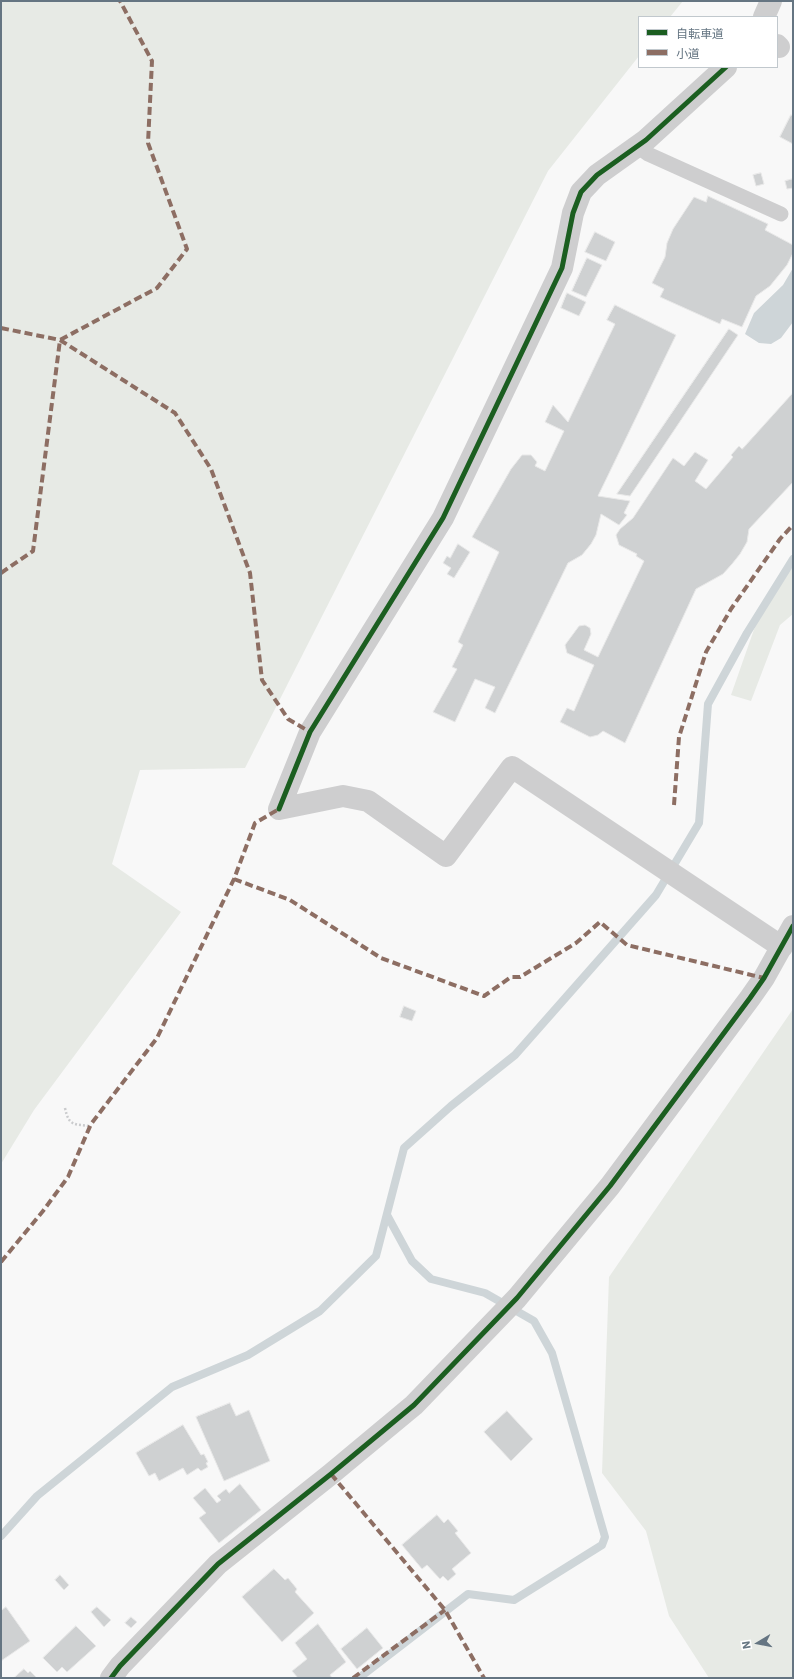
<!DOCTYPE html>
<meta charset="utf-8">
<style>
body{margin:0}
#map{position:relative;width:794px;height:1679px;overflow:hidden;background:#f8f8f8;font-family:"IBM Plex Sans","Noto Sans JP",sans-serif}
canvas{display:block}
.frame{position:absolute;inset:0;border:2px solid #657582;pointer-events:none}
.legend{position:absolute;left:638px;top:16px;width:140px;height:52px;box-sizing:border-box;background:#fff;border:1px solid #c1c8cd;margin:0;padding:5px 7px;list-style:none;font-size:12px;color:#657582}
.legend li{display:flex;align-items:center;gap:8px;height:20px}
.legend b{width:20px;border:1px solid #c1c8cd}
.north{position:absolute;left:738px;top:1623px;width:40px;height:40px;-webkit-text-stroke:3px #fff;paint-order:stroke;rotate:260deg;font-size:11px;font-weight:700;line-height:16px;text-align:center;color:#657582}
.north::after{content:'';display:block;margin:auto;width:14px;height:18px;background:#657582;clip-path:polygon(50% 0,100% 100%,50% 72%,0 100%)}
</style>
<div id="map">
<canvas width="794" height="1679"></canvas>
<div class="frame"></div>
<ul class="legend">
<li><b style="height:5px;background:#1b5e20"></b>自転車道</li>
<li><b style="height:5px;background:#8d6e63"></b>小道</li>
</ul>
<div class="north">N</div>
</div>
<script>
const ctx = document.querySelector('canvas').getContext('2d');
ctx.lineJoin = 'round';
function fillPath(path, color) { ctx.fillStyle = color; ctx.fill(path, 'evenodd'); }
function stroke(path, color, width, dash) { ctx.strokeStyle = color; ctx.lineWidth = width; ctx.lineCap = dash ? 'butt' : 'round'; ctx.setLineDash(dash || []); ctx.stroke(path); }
const green = new Path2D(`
 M1 1H683L670 17H639V56L548 171 245 768 140 770 112 864 181 912 34 1110 1 1164Z
 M793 567V614L780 625 751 701 731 695 764 601Z
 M793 1009V1678H709L669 1616 646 1531 602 1473 609 1277Z`);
const water = new Path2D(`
 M793 268V322L781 338 771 344 759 343 745 334 754 313 783 285Z`);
const stream = new Path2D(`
 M1 1536 37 1496 172 1387 248 1355 320 1311 376 1256 404 1148 451 1106 515 1055 656 895 699 823 708 704 747 633 793 559
 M359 1678 468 1594 514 1600 602 1545 605 1537 552 1353 534 1321 485 1293 431 1279 412 1261 387 1215`);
const building = new Path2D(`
 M791 115 793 116V144L780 137Z
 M761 173 764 184 756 186 753 175Z
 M793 179V188L787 189 785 181Z
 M708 196 768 224 765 230 793 245V253L787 265 770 286 756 296 742 327 722 319 720 324 660 297 664 289 652 283 665 257 667 243 673 229 694 197 706 202Z
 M595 232 615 242 606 261 585 252Z
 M587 258 602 265 586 297 572 291Z
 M567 293 586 302 579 316 561 308Z
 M615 305 676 335 598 496 630 501 624 513 627 515 619 525 601 514 596 535 591 544 582 555 568 563 495 713 485 708 495 687 475 679 455 722 433 712 457 669 452 667 463 645 458 642 499 552 472 537 511 469 522 455H531L537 462 535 466 545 471 564 431 545 422 553 405 568 422 615 324 607 320Z
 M729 329 738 335 630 496 617 494Z
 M793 393V482L749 529 747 542 740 554 732 564 723 574 696 589 625 743 603 731 598 735 590 737 560 722 567 708 574 711 594 665 567 653 565 645 579 626 585 625 590 628 591 634 584 650 598 657 644 561 636 556 637 554 619 545 616 535 620 529 633 518 673 458 684 466 695 452 708 460 695 481 706 489 733 457 731 455 739 446 742 449Z
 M458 544 470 552 454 578 447 574 451 568 443 563 447 556 450 558Z
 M404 1006 416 1011 412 1021 400 1017Z
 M230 1403 236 1416 249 1410 270 1461 224 1481 196 1417Z
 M507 1411 533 1439 511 1461 484 1432Z
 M183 1425 201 1455 204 1454 208 1462 206 1463 208 1467 201 1471 198 1468 187 1475 183 1468 159 1481 155 1473 149 1476 136 1453Z
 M240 1484 261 1510 219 1543 199 1518 206 1513 193 1498 205 1488 217 1503 221 1500 217 1496 226 1489 229 1493Z
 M437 1515 444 1523 448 1519 458 1531 455 1533 471 1553 452 1569 456 1574 448 1581 443 1576 440 1579 427 1565 422 1569 402 1545Z
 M274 1569 285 1580 288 1578 297 1589 295 1592 314 1613 282 1642 242 1597Z
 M60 1575 69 1585 64 1590 55 1580Z
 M6 1607 30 1641 1 1661V1611Z
 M97 1607 111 1620 104 1627 91 1612Z
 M131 1617 137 1622 131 1628 125 1623Z
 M318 1624 346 1662 330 1675 332 1678H298L292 1671 307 1659 295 1643Z
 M76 1626 96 1646 67 1672 62 1667 57 1672 43 1658Z
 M367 1628 383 1648 357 1669 341 1649Z
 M24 1669 28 1673 30 1671 37 1678H14Z`);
const path = new Path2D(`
 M65 1108C69 1126 73 1124 90 1126`);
const service = new Path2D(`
 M637 146 648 154 781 214`);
const minor = new Path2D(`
 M764 17 771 1
 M777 45 779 47
 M279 809 310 732 443 518 562 268 573 213 581 192 597 175 646 140 726 67
 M279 809 343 796 368 801 446 856 512 767 782 947
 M111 1678 120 1666 218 1564 331 1474 414 1405 517 1298 610 1186 750 998 764 978 793 926`);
const quiet = new Path2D(`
 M1 328 60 340 175 413 211 469 250 573 262 680 288 719 310 732
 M1 573 33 551 60 340 157 288 187 249 148 143 152 61 120 1
 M674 805 679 737 706 652 731 609 780 539 793 525
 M234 879 290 900 381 958 484 996 511 977H520L576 943 600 922 627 945 764 978
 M1 1262 43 1211 68 1177 91 1124 157 1038 234 879 255 823 279 809
 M331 1474 445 1610 484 1678
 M353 1678 445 1610`);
const cycleway = new Path2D(`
 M279 809 310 732 443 518 562 268 573 213 581 192 597 175 646 140 726 67
 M111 1678 120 1666 218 1564 331 1474 414 1405 517 1298 610 1186 750 998 764 978 793 926`);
fillPath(green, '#e7eae5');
fillPath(water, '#ced5d8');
stroke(stream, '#ced5d8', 8);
fillPath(building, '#cfd1d2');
stroke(building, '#e8e8e8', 1);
stroke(path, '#cacbcd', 2.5, [2, 2]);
stroke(service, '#cececf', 15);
stroke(minor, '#cececf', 22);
stroke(quiet, '#8d6e63', 4, [8, 4]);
stroke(cycleway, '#1b5e20', 5);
</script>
